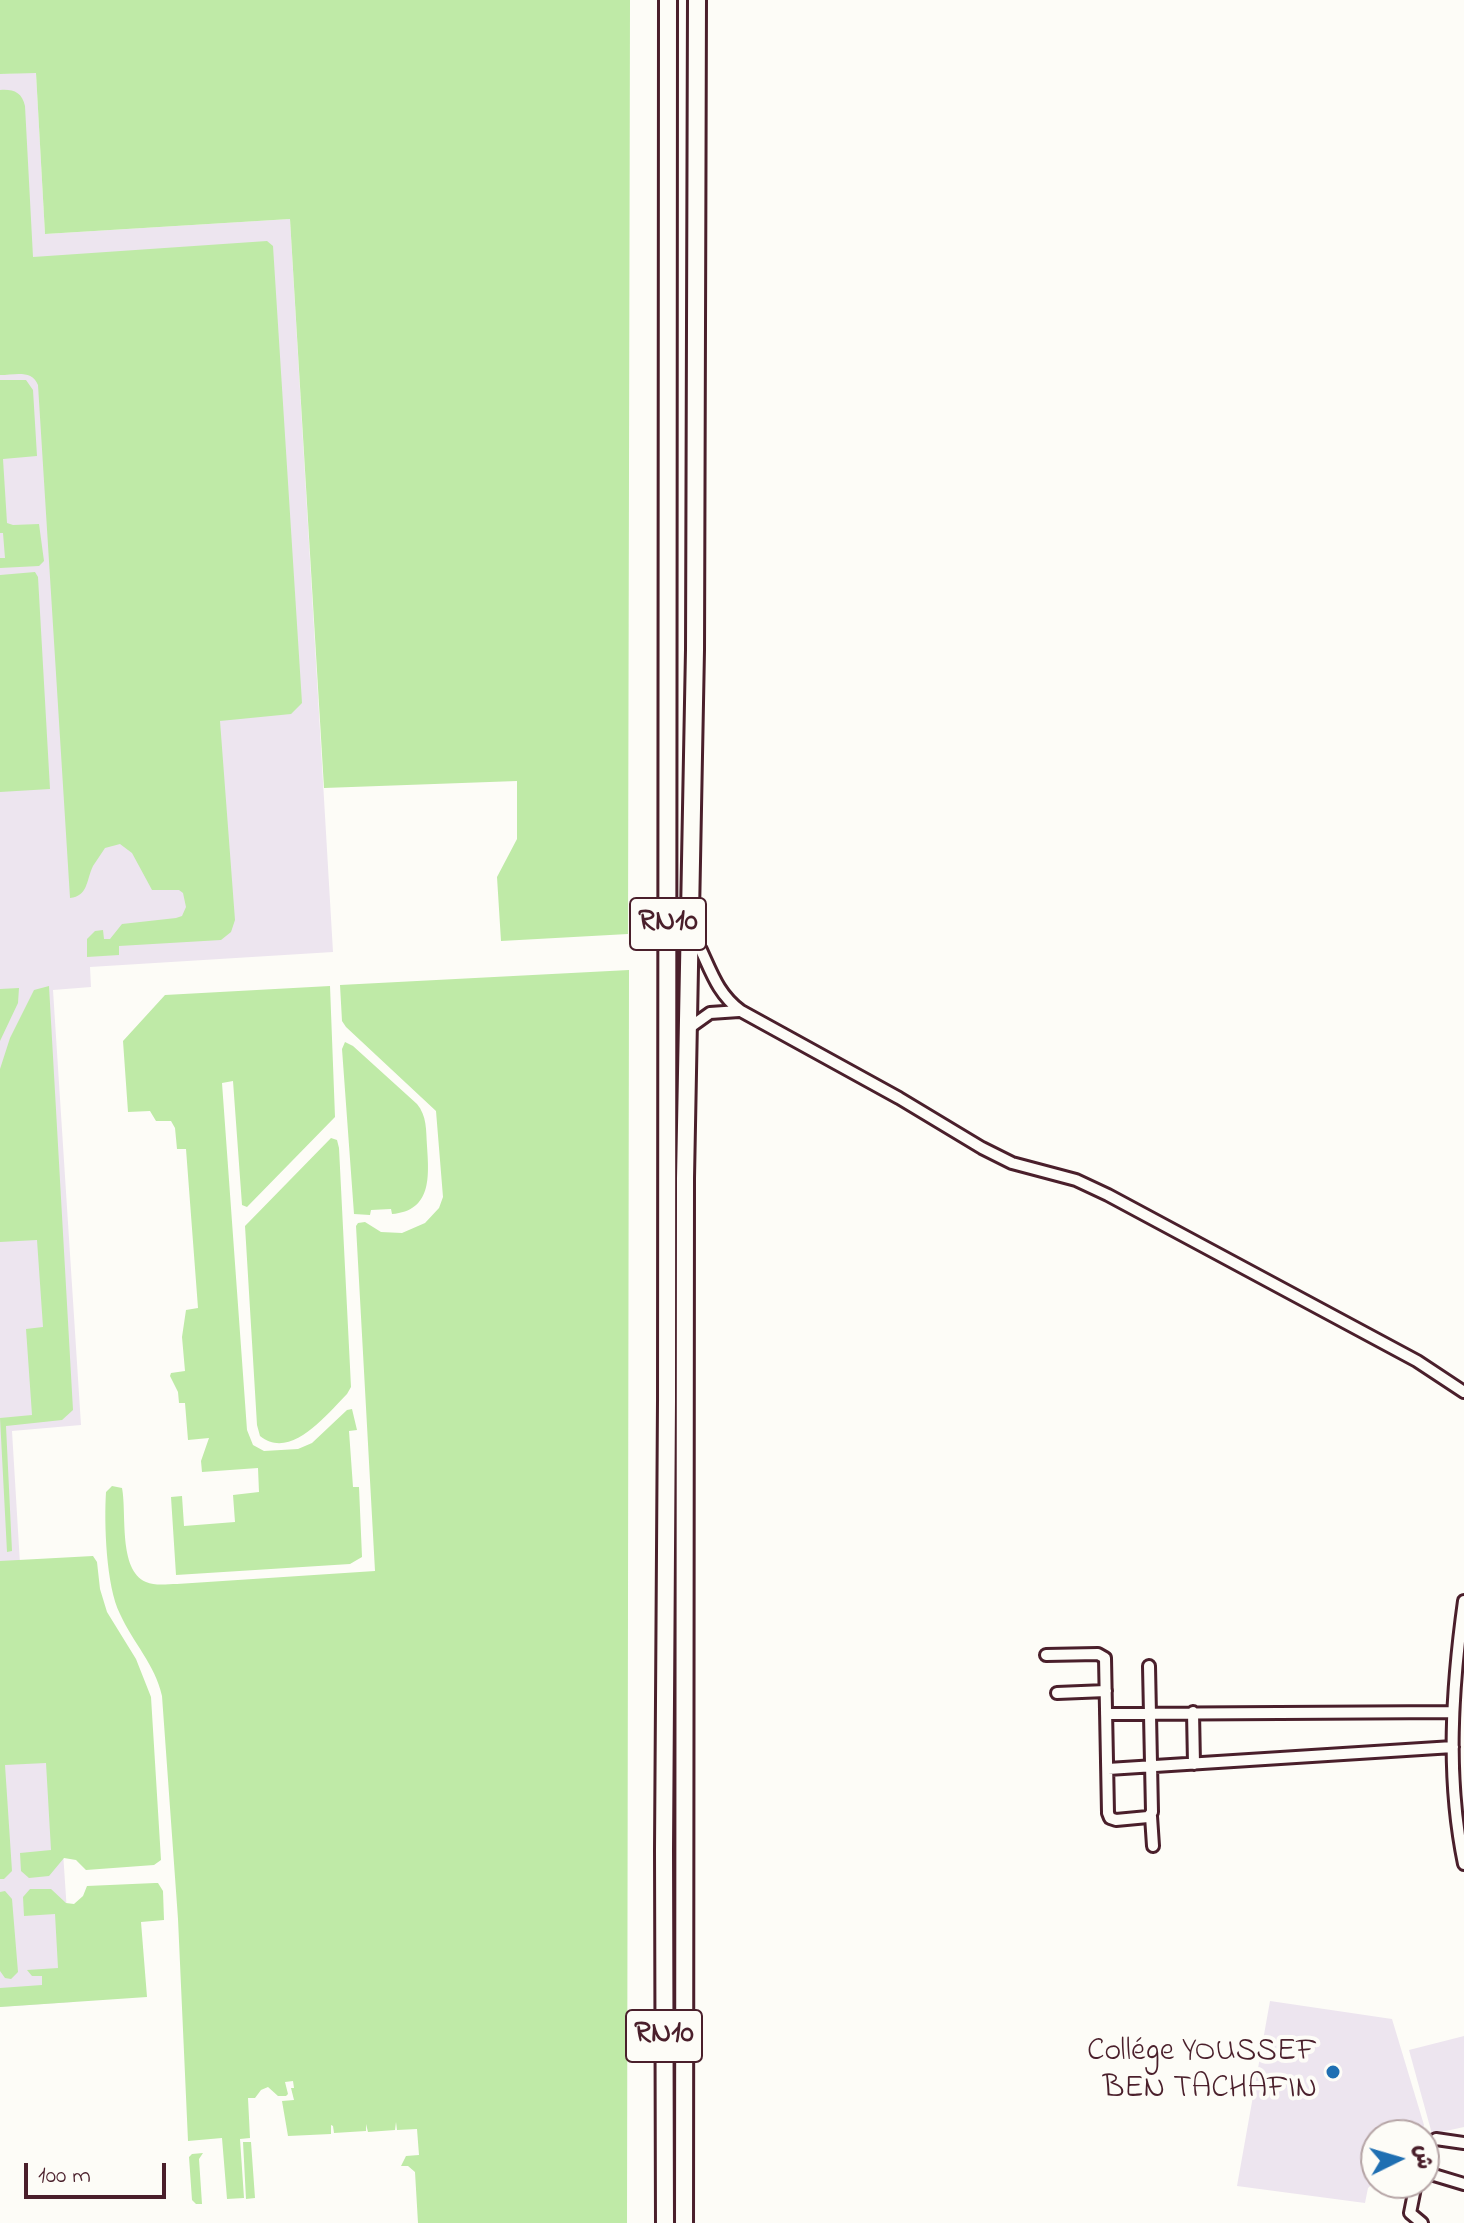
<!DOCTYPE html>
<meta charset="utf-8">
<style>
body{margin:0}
#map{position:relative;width:1464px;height:2223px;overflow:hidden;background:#fdfcf7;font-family:"Indie Flower","Playpen Sans Arabic",sans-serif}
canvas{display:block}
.north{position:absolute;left:1360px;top:2119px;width:80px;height:80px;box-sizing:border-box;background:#fdfcf7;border:2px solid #b5a4a5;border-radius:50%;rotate:85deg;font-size:22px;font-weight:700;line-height:32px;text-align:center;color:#4a1f2b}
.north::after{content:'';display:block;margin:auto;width:28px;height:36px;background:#1f6fb2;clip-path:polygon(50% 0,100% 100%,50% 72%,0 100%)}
.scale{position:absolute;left:24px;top:2163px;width:142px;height:36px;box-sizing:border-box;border:4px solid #4a1f2b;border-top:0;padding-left:10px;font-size:24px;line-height:28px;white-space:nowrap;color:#4a1f2b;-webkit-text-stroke:6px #fdfcf7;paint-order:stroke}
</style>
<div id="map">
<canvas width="1464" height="2223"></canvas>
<div class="north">ش</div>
<div class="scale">100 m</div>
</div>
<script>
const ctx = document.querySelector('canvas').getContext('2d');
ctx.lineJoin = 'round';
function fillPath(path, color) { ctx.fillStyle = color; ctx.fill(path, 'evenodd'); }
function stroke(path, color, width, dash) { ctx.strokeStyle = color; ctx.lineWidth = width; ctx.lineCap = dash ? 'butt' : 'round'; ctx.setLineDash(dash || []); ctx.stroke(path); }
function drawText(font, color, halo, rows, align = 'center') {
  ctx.font = font + ' "Indie Flower",sans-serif'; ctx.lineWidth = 8; ctx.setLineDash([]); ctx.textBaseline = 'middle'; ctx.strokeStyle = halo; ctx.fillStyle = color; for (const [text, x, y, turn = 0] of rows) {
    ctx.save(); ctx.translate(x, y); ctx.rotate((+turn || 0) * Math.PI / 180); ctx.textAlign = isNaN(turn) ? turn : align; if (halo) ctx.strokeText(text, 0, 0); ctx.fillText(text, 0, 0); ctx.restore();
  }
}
const built = new Path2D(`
 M36 72 45 234 290 219 333 952 90 967 91 987 53 990 81 1425 12 1431 32 1763 57 1762 73 2002 0 2007V74Z
 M1270 2001 1392 2019 1424 2125 1421 2135H1376V2181L1368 2188 1365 2203 1237 2186Z
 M1464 2036V2127L1432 2134 1409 2050Z`);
const green = new Path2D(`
 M0 0H630L628 934 501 941 497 877 517 839V781L324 788 290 219 45 234 36 73 0 74Z
 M0 90C13 89 22 92 25 106L33 257 267 241 273 246 302 703 291 714 220 721 235 920 231 932 221 940 119 946V955L87 957V939L95 931 103 930 104 939H110L122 924 176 918 182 916 186 907 183 893 179 890H152L132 853 120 844 105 848C101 854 97 860 93 866 86 881 88 896 70 898L38 385C32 369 14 375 0 375Z
 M0 380H26L33 390 37 456 3 459 7 523 13 525 39 524 44 561 39 566 0 568V558H5L3 533H0Z
 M35 572 38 577 50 789 0 792V575Z
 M629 970 627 2223H418L415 2172 408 2166H401L406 2156 419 2155 417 2129 397 2130 396 2122 395 2130 368 2132 366 2124V2131L334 2133 333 2126 331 2125V2134L288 2136 282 2101 294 2100 291 2088H294L293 2081 285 2082 288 2094 286 2096H278L268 2087 261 2090 255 2098H248L250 2138 240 2139 244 2198 227 2199 222 2138 188 2141 178 1919 162 1696C155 1664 133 1643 120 1614 106 1586 104 1523 106 1492L112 1486 122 1488C127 1513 118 1570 146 1582 155 1586 167 1584 177 1584L375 1571 356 1226 358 1223 365 1222 381 1232 402 1233 425 1223 439 1208 443 1197 436 1111 346 1027 342 1021 340 985Z
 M49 986 73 1410 62 1420 6 1426 12 1551 7 1552 0 1418 32 1415 26 1329 43 1327 37 1240 0 1242V1069L10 1038 34 990Z
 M330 986 335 1117 247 1207 242 1205 233 1081 222 1083 247 1430 253 1445 264 1451 298 1449 312 1443 347 1410 352 1409 357 1430 349 1431 353 1487H359L362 1557 350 1564 176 1575 171 1497 182 1496 184 1526 235 1522 233 1495 259 1492 258 1468 202 1472 201 1461 209 1438 188 1440 185 1403H179L178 1392 170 1376 171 1373 185 1371 182 1337 186 1310 198 1308 186 1149H177L175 1128 171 1121H156L150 1111 128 1112 123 1041 165 995Z
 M19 988 18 1003 0 1041V989Z
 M345 1042 353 1046 417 1104C427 1116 426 1130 427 1146 429 1176 432 1211 392 1214L391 1209 371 1210 370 1215 354 1214 342 1049Z
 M331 1138 337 1140 339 1148 351 1387 347 1394C327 1414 291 1461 260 1436L257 1425 245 1226Z
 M93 1556 97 1562 100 1589 107 1612 136 1659 151 1697 161 1860 154 1865 86 1870 76 1860 64 1858 49 1876 29 1878 21 1871 20 1853 51 1850 46 1763 5 1765 12 1871 4 1879H0V1561Z
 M155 1883H158L163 1891 164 1920 141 1922 147 1997 0 2007V1988L42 1985V1976H32L27 1970 58 1968 55 1914 24 1916 23 1897 30 1889H51L66 1903 74 1904 83 1896 87 1886Z
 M5 1891 12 1899 18 1972 11 1979 5 1978 0 1971V1892Z
 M243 2142H251L255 2198 246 2199Z
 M203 2153 199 2159 202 2204H196L192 2200 189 2157 192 2154Z`);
const minor = new Path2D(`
 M689 943 697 945 701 950C712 974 719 995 741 1011L899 1098 982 1148 1012 1163 1076 1180 1108 1195 1417 1361 1464 1392
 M689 1028 710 1013 739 1011
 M1464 1601C1452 1688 1446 1777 1464 1864
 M1046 1655 1098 1654 1105 1658 1108 1813 1110 1818 1116 1820 1148 1817 1152 1812 1149 1666
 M1057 1693 1106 1691
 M1193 1712 1194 1764
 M1106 1714 1453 1712
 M1108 1769 1453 1747
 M1151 1816 1153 1846
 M1424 2158 1429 2144 1436 2139 1464 2143
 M1424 2172 1464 2184
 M1416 2183 1410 2213 1422 2223`);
const trunk = new Path2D(`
 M665 2223 664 1849 667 1401 668 0
 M684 2223 685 1178 695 650 697 0`);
const markers = [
 [1333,2072,8,"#1f6fb2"]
];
const shields = [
 [668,924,76],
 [664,2036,76]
];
const shieldNames = [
 ["RN10",668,924],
 ["RN10",664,2036]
];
const poiNames = [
 ["Collége YOUSSEF",1317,2054],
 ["BEN TACHAFIN",1317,2091]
];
fillPath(built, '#ede5ef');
fillPath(green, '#bfeaa7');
stroke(minor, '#4a1f2b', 16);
stroke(trunk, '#4a1f2b', 22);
stroke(minor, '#fdfcf7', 10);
stroke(trunk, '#fdfcf7', 16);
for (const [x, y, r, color] of markers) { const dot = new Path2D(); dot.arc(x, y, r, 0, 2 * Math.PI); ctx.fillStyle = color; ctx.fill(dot); stroke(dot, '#fdfcf7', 3); }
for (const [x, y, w] of shields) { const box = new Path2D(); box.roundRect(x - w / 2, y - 26, w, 52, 6); ctx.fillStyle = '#fdfcf7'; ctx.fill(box); stroke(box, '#4a1f2b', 2); }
drawText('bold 30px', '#4a1f2b', null, shieldNames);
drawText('32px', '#4a1f2b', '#fdfcf7', poiNames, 'right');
</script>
